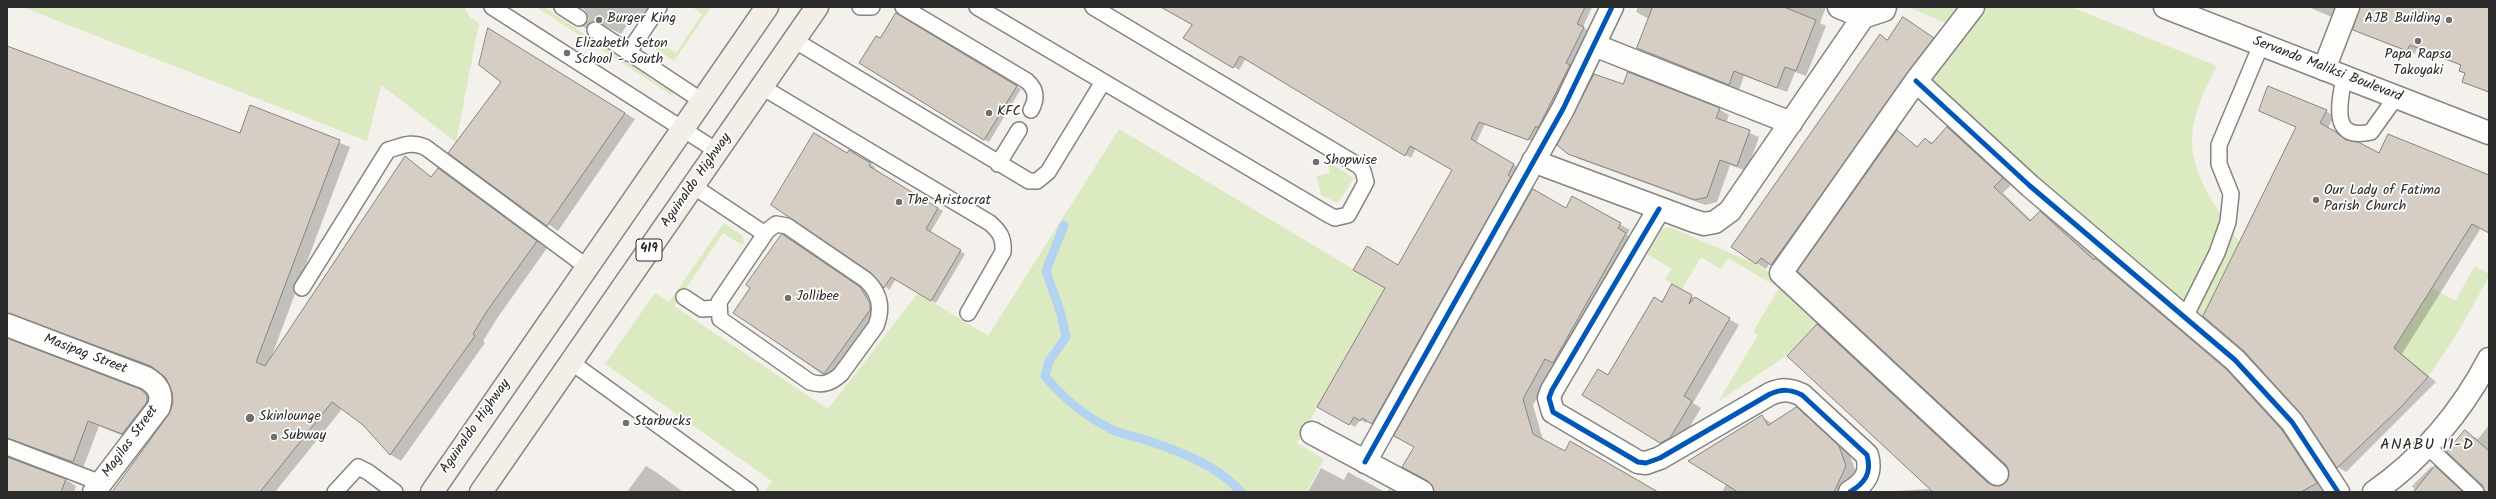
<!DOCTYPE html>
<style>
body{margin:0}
#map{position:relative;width:2496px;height:499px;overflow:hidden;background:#f4f0ec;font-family:Kalam,sans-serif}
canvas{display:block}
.frame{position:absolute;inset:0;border:8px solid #2b2b2b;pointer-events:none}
</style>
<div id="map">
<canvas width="2496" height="499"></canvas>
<div class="frame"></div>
</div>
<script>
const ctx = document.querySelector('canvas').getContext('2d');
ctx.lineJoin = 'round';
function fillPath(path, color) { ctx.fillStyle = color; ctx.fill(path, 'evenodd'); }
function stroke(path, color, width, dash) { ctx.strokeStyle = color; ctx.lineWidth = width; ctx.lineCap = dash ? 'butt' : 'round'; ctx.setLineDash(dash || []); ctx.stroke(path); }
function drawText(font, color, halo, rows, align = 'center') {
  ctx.font = font + ' Kalam,sans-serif'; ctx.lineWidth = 3.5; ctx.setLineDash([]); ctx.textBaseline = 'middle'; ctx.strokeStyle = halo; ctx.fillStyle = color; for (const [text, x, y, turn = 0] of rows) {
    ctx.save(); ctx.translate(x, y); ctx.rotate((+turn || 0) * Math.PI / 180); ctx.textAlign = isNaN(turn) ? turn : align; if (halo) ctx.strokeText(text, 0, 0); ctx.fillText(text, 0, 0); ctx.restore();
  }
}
const green = new Path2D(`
 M22 7H464L470 17 479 23 456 142 381 85 367 141Z
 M536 7H544L659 84 672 90 673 96Z
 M692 7H711L674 61 654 47 653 43 658 41 676 53 702 14Z
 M1908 7H2071L2217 66C2173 146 2192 171 2239 242L2212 298 2233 309 2212 332 1915 71 1948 24Z
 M1119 129 1385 288 1297 443 1324 459 1307 492H764L772 481 605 364 655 293 669 302 724 223 743 236 744 243 742 245 723 233 674 306 828 409 918 293 988 336Z
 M1327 161 1354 178 1338 203 1321 195 1317 176 1330 173Z
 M1669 227 1756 264 1771 274 1821 320 1786 356 1718 402 1758 335 1753 332 1779 288 1728 258 1721 269 1701 257 1682 289 1665 279 1672 269 1647 254 1662 229Z
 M2475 266 2489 274V277L2458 332 2428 377 2345 306 2347 293 2406 330 2432 288 2455 301Z`);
const shadow = new Path2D(`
 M580 7H655L645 26 632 18 621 34 603 25 595 29 593 33 587 29 582 26 589 19 585 10Z
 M1164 7H1592L1583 27 1589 31 1534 142 1485 124 1476 143 1519 168 1378 426 1368 420 1366 423 1360 420 1355 427 1319 406 1453 170 1416 148 1411 158 1246 58 1239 70 1185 37 1193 25Z
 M1638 7H1826L1820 23 1826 26 1806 76 1795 72 1787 92 1744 76 1739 90 1638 48 1649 19 1636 12Z
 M2308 7H2345L2339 20Z
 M2361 7H2489V93L2463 81 2466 74 2460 71 2462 66 2417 48 2415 54 2354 29Z
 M897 14 1021 89 989 142 861 63 881 40Z
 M498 35 635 119 558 231 450 153 502 82Z
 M7 47 241 134 251 107 350 147 271 358 405 158 432 177 438 169 448 175 547 248 498 317 483 341 485 343 401 461 391 455 364 424 342 409 275 492H113L170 415 174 398 171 385 158 370 23 319 16 318 7 326Z
 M1917 60 1926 66 1782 270 1770 263 1766 269 1756 263Z
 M1623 85 1719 109 1729 115 1726 123 1759 137 1747 171 1730 165 1717 202 1705 205 1579 159 1568 153Z
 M2260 111H2326L2334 116 2328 128 2350 142 2379 154 2489 176V232L2481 228 2402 354 2436 382 2346 472 2338 467 2297 127Z
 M1948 128 1957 134 2012 184 2003 193 2032 221 2040 212 2050 218 2096 259 2105 265 2236 376 2292 436 2326 488 2320 492H1878L1931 489 1817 325 1827 331 1993 485 2001 487 2010 477 1897 132 1918 147 1926 139 1933 143Z
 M848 154 866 161 875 167 874 170 943 211 930 233 965 254 936 303 896 279 889 290 872 272Z
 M1573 198 1630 230 1627 235 1636 240 1556 364 1533 405 1543 440 1565 452 1656 492H1434L1433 485 1403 467Z
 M788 238 865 291 875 307V313L830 376 822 374 734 313Z
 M1673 285 1739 325 1693 403 1701 408 1680 443 1671 448 1661 443 1608 376Z
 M7 337 10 341 140 390 158 402 133 440 99 426 83 468 21 444H16L9 449V456L12 459 66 480 76 486 74 492H7Z
 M1797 408 1807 414 1849 453 1856 472 1847 492H1722L1762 417 1773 424Z
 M2489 425V492H2485L2465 432 2478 439Z
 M646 466 656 472 683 492H627Z
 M2431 467 2447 474 2466 492H2417L2412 486Z
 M1321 468 1344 480 1348 472 1385 492H1308Z
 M1389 489 1393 492H1387Z`);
const stream = new Path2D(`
 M1064 225 1046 271 1061 314 1066 337 1049 361 1045 376C1062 397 1086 417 1111 429 1120 434 1132 436 1143 439 1178 451 1216 464 1241 492`);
const building = new Path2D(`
 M1161 7H1585L1577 24 1584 27 1566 63 1570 65 1538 128 1536 126 1528 140 1479 122 1471 139 1514 164 1508 175 1511 177 1372 424 1362 418 1360 421 1354 417 1349 425 1317 407 1385 288 1353 270 1367 246 1398 265 1452 170 1410 146 1405 156 1240 56 1233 68 1183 38 1192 25Z
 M1653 7H1784L1816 20 1796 71 1785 67 1777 88 1734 71 1729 85 1637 48Z
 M2360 7H2489V92L2462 82 2465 73 2459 71 2461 65 2410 45 2407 51 2353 30Z
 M896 13 1017 86 984 140 859 63 876 36 880 38Z
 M1903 17 1934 38 1771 265 1761 258 1756 264 1731 247 1880 34 1887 40Z
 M488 28 625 113 547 226 448 153 501 82 479 65Z
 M7 46 240 133 250 105 340 140 256 362 265 366 405 156 431 177 438 168 537 241 487 311 473 334 475 336 390 455 363 425 332 402 260 492H112L169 414 173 403 172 392 166 378 151 366 7 313Z
 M1628 72 1720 108 1716 118 1750 130 1737 166 1720 160 1707 197 1695 200 1568 154 1557 145 1594 74 1623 84Z
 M2268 86 2327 110 2320 123 2336 132 2346 140 2358 142 2379 153 2388 134 2489 175V233L2472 224 2394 348 2428 377 2401 407 2337 468 2301 414 2244 351 2203 316 2296 127 2259 111Z
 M1947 127 2003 178 1994 187 2030 221 2040 211 2094 260 2095 258 2226 369 2282 430 2317 483 2301 492H1933L1787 356 1817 324 1988 483 2000 486 2006 482 2009 471 2006 465 1797 271 1897 130 1917 147 1925 138 1931 144Z
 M814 133 847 153 849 150 860 157 871 163 869 166 938 208 926 229 961 250 931 301 891 277 884 288 871 273 771 205Z
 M1533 189 1566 208 1572 196 1621 223 1618 228 1626 233 1553 363 1545 359 1523 399 1533 434 1565 451 1570 441 1658 492H1434L1428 481 1402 467 1414 447 1394 436Z
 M782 234 860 287 870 303V310L824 374 733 313 750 288 746 285Z
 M1672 284 1692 295 1689 304 1695 297 1730 318 1684 396 1692 401 1670 438 1660 443 1582 395 1598 369 1608 375 1654 297 1662 302Z
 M7 338 140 389 147 395V402L122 434 88 421 73 462 7 438Z
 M1797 407 1839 446 1846 466 1834 492H1738L1688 461 1762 415 1768 425Z
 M2465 430 2489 451V492H2485L2482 485 2447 452Z
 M7 457 66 479 61 492H7Z
 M2435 466 2463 492H2414Z`);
const lane = new Path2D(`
 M492 7 717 151
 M562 7 579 18
 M860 7H872
 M903 7 1027 81C1037 90 1037 99 1031 110
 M977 7 1329 215 1335 218 1348 215 1366 182 1363 171 1359 166 1093 7
 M595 30 702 101
 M794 40 1029 181H1037L1048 172 1103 82
 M628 53 659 7
 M2344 77C2340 102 2329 142 2371 132L2396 97
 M762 87 990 223C1000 232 1004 238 1003 252L968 313
 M998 164 1019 130
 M693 186 765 234
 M776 224 787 226 866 280C880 293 883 308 876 326L841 374C831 383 823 386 810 382L720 319 719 302 767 231Z
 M302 288 388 150C403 146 410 141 425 147L587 267
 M684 297 702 309 718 308
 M2185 317 2217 253 2228 222 2231 194 2219 164V145L2261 45
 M571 362 750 492
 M2427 446 2476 492
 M7 447 101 483
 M335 492 358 467 368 472 395 492`);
const street = new Path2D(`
 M1839 7 1863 17 1884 10 1885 7
 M1973 7 1916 81 1781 273 1997 474
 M1594 45 1791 123
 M2324 69 2348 7
 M1916 81 2030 186 2235 360 2292 422 2338 492
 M1533 161 1694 221 1704 224 1715 222 1730 211 1863 17V7
 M1659 209 1552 390 1549 398 1553 412 1638 462 1646 463 1660 458 1770 394C1782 389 1790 389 1802 395L1867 455C1872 473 1865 483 1850 492
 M7 325 146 378C158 385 163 393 159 407L94 492
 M1312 433 1422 492
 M1365 462 1563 109 1612 7`);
const secondary = new Path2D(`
 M2165 7 2489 133
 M2374 492C2422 459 2462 411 2489 359`);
const highway = new Path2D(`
 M432 492 767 7
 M481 492 817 7`);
const cycleway = new Path2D(`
 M1916 81 2030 186 2235 360 2292 422 2338 492
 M1659 209 1552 390 1549 398 1553 412 1638 462 1646 463 1660 458 1770 394C1782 389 1790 389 1802 395L1867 455C1872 473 1865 483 1850 492
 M1365 462 1563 109 1612 7`);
const markers = [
 [599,20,4,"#71706f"],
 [2449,20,4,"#71706f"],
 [2418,41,4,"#71706f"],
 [567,53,4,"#71706f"],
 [989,113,4,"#71706f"],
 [1316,162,4,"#71706f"],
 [2316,200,4,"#71706f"],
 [899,202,4,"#71706f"],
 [788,298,4,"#71706f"],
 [250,418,5,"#71706f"],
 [626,423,4,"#71706f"],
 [274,437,4,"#71706f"]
];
const shields = [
 [649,250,26]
];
const shieldNames = [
 ["419",649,250]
];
const poiNames = [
 ["Burger King",607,20],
 ["AJB Building",2441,20,"right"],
 ["Elizabeth Seton",575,45],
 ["School - South",575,61],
 ["Papa Rapsa",2418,56,"center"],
 ["Takoyaki",2418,72,"center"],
 ["KFC",997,113],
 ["Shopwise",1324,162],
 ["Our Lady of Fatima",2324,192],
 ["Parish Church",2324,208],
 ["The Aristocrat",907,202],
 ["Jollibee",796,298],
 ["Skinlounge",259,418],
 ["Starbucks",634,423],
 ["Subway",282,437]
];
const streetNames = [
 ["Servando Maliksi Boulevard",2327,70,21],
 ["Aguinaldo Highway",697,181,-55],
 ["Masipag Street",85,355,21],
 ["Aguinaldo Highway",476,427,-55],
 ["Magilas Street",131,442,-54]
];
const quarterNames = [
 ["ANABU II-D",2427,446]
];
fillPath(green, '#dbeac1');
fillPath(shadow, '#0003');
stroke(stream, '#b4d3f1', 9);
fillPath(building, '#d6cec4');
stroke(building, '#858482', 1);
stroke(lane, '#858482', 18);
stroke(street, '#858482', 25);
stroke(secondary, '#858482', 25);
stroke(highway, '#858482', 25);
stroke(lane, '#fdfdfc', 15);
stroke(street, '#fdfdfc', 22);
stroke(secondary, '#fdfdfc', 22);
stroke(highway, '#f3efe8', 22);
stroke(cycleway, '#0057b8', 5);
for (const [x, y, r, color] of markers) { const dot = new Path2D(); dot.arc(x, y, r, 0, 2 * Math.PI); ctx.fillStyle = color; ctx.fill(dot); stroke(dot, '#fff', 1.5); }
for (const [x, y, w] of shields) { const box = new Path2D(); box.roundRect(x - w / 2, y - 11, w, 22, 3); ctx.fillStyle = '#fff'; ctx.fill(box); stroke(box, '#2b2b2b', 1); }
drawText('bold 13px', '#2b2b2b', null, shieldNames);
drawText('14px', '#2b2b2b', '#fff', poiNames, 'left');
drawText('14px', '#2b2b2b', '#fff', streetNames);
ctx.letterSpacing = '1px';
drawText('16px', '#2b2b2b', '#fff', quarterNames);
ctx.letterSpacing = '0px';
</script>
